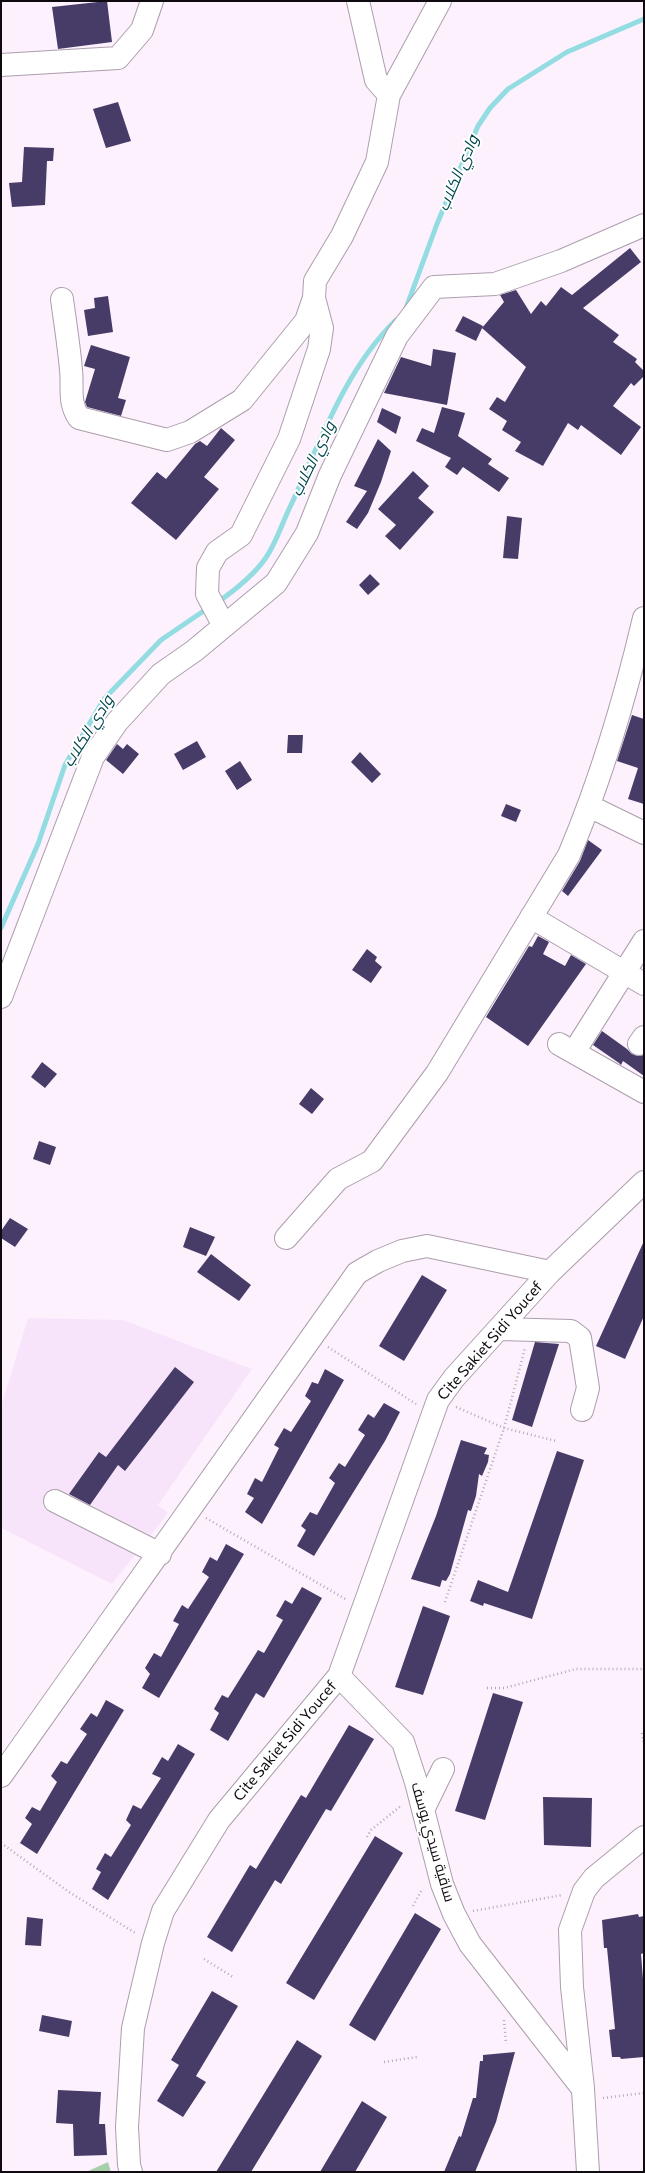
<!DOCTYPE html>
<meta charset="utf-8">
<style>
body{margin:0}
#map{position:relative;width:645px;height:2173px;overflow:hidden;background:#fdf1fe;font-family:Commissioner,sans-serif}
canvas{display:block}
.frame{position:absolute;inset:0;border:2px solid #0f0a10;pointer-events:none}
</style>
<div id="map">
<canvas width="645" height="2173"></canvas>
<div class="frame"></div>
</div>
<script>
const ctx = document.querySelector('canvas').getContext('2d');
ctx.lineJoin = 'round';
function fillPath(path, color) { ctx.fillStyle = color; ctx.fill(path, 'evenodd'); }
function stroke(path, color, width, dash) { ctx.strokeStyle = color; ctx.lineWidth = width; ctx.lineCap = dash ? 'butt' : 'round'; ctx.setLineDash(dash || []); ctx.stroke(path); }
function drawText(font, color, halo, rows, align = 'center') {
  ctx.font = font + ' Commissioner,Cairo,sans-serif'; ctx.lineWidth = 4; ctx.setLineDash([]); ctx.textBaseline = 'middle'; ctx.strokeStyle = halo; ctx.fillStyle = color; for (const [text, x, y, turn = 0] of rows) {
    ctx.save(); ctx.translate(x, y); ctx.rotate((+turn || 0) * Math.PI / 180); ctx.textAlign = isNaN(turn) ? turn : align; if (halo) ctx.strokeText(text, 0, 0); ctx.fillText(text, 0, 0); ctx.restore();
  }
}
const built = new Path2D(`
 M28 1318 123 1320 252 1369 158 1505 168 1513 112 1584 1 1528V1407Z`);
const green = new Path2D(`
 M108 2162 111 2172H86Z`);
const stream = new Path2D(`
 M406 308 437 224 478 126 490 108 508 89 567 52 644 19
 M218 602C235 590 253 576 265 559 276 544 282 523 290 507 320 443 345 369 396 320
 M1 928 38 844 65 765 104 699 161 640 208 608`);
const building = new Path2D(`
 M107 1 112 42 58 49 52 7Z
 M118 102 131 141 106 148 93 109Z
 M24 147 54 148 53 161H47L45 205 12 207 9 183 22 182Z
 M630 248 641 262 583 308 619 335 613 342 637 359 635 362 644 371V376L634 386 631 383 613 406 641 427 621 455 581 425 578 430 568 423 543 466 515 451 521 442 502 430 507 421 489 409 497 397 505 402 526 367 482 328 504 302 500 295 516 290 531 314 541 301 546 306 561 287 572 295Z
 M108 296 113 332 88 336 84 310 95 308 94 298Z
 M463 316 483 326 476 341 455 331Z
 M91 345 130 357 118 398 126 400 121 416 87 407 85 402 95 369 84 366Z
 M433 349 456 353 447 405 384 393 401 357 431 366Z
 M442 407 465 413 458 436 492 459 488 464 509 478 499 492 463 467 457 475 445 467 451 458 416 441 422 428 434 433Z
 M382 408 401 417 396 434 377 422Z
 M221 428 235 440 204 477 219 489 176 540 131 503 157 472 166 479 195 444 200 441 207 446Z
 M378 439 391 451 381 482 368 513 357 529 346 522 367 491 354 486Z
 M413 471 429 486 418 498 434 512 400 550 385 536 396 525 378 509Z
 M507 516 522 518 518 559 503 558Z
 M370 574 380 584 368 595 359 585Z
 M632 715 644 719V804L628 799 638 768 617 761Z
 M288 735H303L302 753H287Z
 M197 741 206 757 183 770 174 754Z
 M117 744 123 749 127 744 139 754 123 774 106 760Z
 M360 752 381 774 372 783 351 762Z
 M240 761 252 780 237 790 225 771Z
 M506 804 521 810 516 822 501 816Z
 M588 840 602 850 568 896 562 891 580 861Z
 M538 936 549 942 543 954 565 966 571 955 586 964 528 1046 486 1017 529 946 532 947Z
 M367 949 377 957 375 961 382 967 371 983 352 970Z
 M602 1031 627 1049 632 1054 638 1056 644 1055V1076L623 1061 621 1065 619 1063 593 1045Z
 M42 1062 57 1074 45 1088 31 1077Z
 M311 1088 324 1099 312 1114 299 1104Z
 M39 1141 56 1147 50 1165 33 1159Z
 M10 1218 28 1229 15 1247 1 1238V1231Z
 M190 1227 215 1237 206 1256 183 1247Z
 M644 1241V1316L625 1359 596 1346Z
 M211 1254 251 1285 239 1301 197 1272Z
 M422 1275 447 1290 404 1361 379 1346Z
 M535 1342 559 1344 532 1427 512 1420Z
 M175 1367 194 1382 125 1471 118 1465 90 1505 69 1494 99 1452 106 1457Z
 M325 1369 344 1380 262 1524 245 1512 254 1498 247 1494 255 1478 262 1482 279 1448 274 1445 284 1428 291 1432 311 1401 305 1396 312 1382 318 1384Z
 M384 1403 400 1412 385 1441 314 1556 297 1546 306 1530 301 1526 310 1512 317 1515 335 1483 329 1478 339 1463 345 1467 365 1435 358 1430 368 1414 374 1418Z
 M461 1440 487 1448 484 1454 489 1455 488 1462 482 1476 479 1474 476 1496 471 1511 468 1510 450 1574 446 1581 442 1580 440 1587 411 1579 436 1516Z
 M557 1451 584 1460 532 1619 484 1603 483 1606 470 1601 478 1580 508 1592Z
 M226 1544 244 1554 159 1698 142 1688 150 1674 145 1668 154 1653 161 1657 179 1624 173 1621 182 1605 188 1609 209 1577 202 1572 210 1557 217 1561Z
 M302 1587 322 1598 264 1698 256 1693 228 1741 210 1730 219 1713 214 1709 222 1695 228 1698 258 1650 264 1653 283 1620 276 1616 285 1600 292 1604Z
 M423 1606 450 1616 423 1695 395 1687Z
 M493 1693 523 1702 485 1820 455 1811Z
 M106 1700 124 1710 37 1854 20 1843 32 1824 25 1818 32 1807 40 1811 57 1782 51 1776 61 1761 67 1764 87 1734 80 1729 91 1713 97 1717Z
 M349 1725 374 1739 331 1811 326 1809 281 1884 275 1880 232 1952 207 1937 250 1865 256 1869 301 1795 306 1798Z
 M178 1744 195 1754 108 1900 92 1889 101 1872 96 1869 105 1853 111 1857 131 1825 126 1820 133 1805 141 1809 161 1778 152 1774 162 1757 168 1761Z
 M543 1797 592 1798 591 1847 544 1845Z
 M375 1836 403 1853 314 2000 286 1983Z
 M415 1913 441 1929 375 2041 349 2025Z
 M638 1914 639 1917 644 1916V1953L641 1954 644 1991V2057L621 2059 620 2057H612L609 2030 615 2029 607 1948H604L602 1920Z
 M27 1917 43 1919 41 1946 25 1945Z
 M212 1991 238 2006 196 2076 206 2082 183 2117 157 2101 179 2065 171 2060Z
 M42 2015 72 2021 69 2037 39 2031Z
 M297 2040 322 2056 251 2172H216Z
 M515 2052 496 2122 475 2172H444L459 2136 461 2137 473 2098H476L480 2061H483V2055Z
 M58 2090 101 2092 99 2124H105L107 2155 74 2156 73 2124 56 2123Z
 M362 2101 387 2117 355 2172H320Z`);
const path = new Path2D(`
 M328 1347 416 1404
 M456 1407 504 1428 556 1441
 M206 1518 347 1600
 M445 1602 504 1428 525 1348
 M487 1688H504L576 1669H644
 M642 1733 644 1744
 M367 1837 371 1830 402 1805
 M1 1843 69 1892 137 1934
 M413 1906 421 1891 424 1890
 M473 1911 562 1895
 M204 1959 233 1977
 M504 2020 506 2044
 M384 2062 417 2057
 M603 2098 644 2093`);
const minor = new Path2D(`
 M358 1 376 80 389 95
 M1 65 118 58 142 30 152 1
 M62 299C65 322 69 346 71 370 73 387 68 402 79 418L167 440 190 432 242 400 306 321 314 298 315 281 342 236 377 162 389 95 440 1
 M224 626 207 594 208 568 217 552 241 535 289 439 319 349 322 328 314 298
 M589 806 644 833
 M531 917 644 984
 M1 997 93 757 117 722 161 674 194 651 276 583 307 533 330 475 397 336 434 287 495 284 561 261 644 225
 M559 1044 644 1092
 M639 1044 644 1037
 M574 1052 644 941
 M286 1238 338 1179 372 1161 437 1073 569 855C601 779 625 699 644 618
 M500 1329 571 1331 580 1338 588 1388 582 1410
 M55 1501 160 1554
 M339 1676 403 1742 416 1782 442 1884 454 1914 470 1944 583 2089 588 2172
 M1 1776 357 1273 378 1261 402 1251 427 1246 550 1272
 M423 1810 443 1769
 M583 2088 572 1987 570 1930 584 1891 594 1878 644 1837
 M131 2172 129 2165 127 2127 133 2028 153 1943 163 1911 219 1820 339 1676 438 1400 454 1378 550 1272 644 1182`);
const streetNames = [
 ["Cite Sakiet Sidi Youcef",490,1341,-49],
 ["Cite Sakiet Sidi Youcef",285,1741,-50],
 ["ساقية سيدي يوسف",433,1842,74]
];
const waterNames = [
 ["وادي الكلاب",458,173,-67],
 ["وادي الكلاب",313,459,-64],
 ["وادي الكلاب",88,731,-58]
];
fillPath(built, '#f8e4fa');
fillPath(green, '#a7d0aa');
stroke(stream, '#92dce2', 5);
fillPath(building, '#473c67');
stroke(minor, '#ac9ead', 24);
stroke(path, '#b4aab5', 2.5, [1, 3]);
stroke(minor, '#fff', 22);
drawText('15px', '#0f0a10', '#fff', streetNames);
drawText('italic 16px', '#01484d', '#fff', waterNames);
</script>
